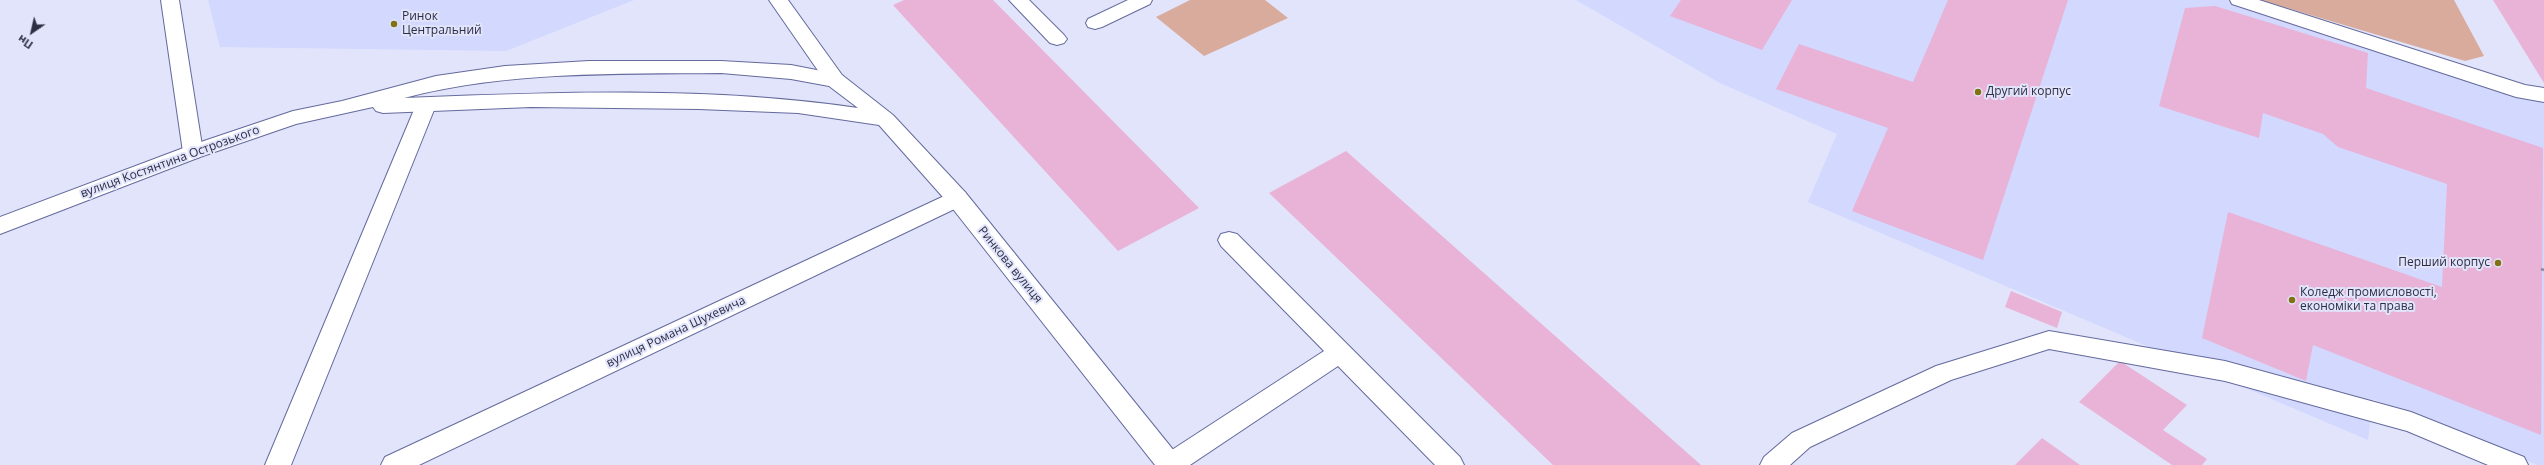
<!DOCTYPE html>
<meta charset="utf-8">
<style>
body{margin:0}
#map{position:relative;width:2544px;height:465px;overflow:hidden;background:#e1e4fb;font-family:"Open Sans",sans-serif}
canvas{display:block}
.north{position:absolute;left:12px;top:12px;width:40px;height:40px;-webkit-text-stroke:3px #e1e4fb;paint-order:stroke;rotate:214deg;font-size:11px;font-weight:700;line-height:16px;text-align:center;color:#2c2e44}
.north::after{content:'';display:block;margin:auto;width:14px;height:18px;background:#2c2e44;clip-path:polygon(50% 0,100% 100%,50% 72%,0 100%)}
</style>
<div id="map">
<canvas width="2544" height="465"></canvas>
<div class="north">Пн</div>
</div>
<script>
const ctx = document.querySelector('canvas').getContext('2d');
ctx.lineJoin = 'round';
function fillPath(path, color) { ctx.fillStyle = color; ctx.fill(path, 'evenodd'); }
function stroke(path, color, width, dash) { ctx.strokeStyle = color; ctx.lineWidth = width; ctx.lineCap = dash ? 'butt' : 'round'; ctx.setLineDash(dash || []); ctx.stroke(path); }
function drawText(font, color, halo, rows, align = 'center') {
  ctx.font = font + ' "Open Sans",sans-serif'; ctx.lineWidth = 4; ctx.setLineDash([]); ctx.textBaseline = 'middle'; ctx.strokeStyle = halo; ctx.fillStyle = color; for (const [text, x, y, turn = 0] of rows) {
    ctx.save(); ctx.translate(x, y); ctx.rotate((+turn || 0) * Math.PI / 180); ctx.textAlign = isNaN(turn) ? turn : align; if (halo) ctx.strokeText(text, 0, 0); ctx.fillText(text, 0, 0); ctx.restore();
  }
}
const built = new Path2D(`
 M208 0H634L506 51 220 47Z
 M1576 0H2232L2544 99V465H2538L2373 399 2368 440 1808 202 1837 134 1720 83Z`);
const green = new Path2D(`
 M1190 0H1265L1288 18 1204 56 1156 17Z
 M2260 0H2454L2484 56 2465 61Z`);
const building = new Path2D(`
 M904 0H993L1199 208 1118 251 893 5Z
 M1681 0H1792L1762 50 1670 16Z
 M1948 0H2068L1983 260 1852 211 1888 128 1776 89 1799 44 1913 82Z
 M2493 0H2544V83Z
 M2215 6 2368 53 2366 88 2543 148 2541 435 2313 345 2306 381 2202 338 2228 212 2442 287 2447 184 2338 147 2323 134 2263 113 2259 138 2159 106 2185 8Z
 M1346 151 1701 465H1553L1269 193Z
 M2011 291 2062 312 2057 328 2005 307Z
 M2120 361 2187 405 2163 430 2207 459 2202 465H2172L2079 402Z
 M2042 438 2080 465H2015Z`);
const path = new Path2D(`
 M2541 269 2544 270`);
const lane = new Path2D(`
 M161 0H179L203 152 200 157 193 159 186 157 183 152Z
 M1009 0H1029L1064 35 1067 39 1064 43 1057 45 1050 43Z
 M1128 0H1152L1150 4 1102 27 1095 29 1088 27 1086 23 1088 19Z
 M2230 0H2259L2525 85 2544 88V102L2516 97 2232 4Z
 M1229 232 1237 234 1460 457 1464 465H1435L1338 366 1190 465H1157L1161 457 1324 351 1221 246 1218 240 1221 234Z
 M2049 331 2225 361 2411 412 2524 457 2528 465H2488L2407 431 2225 381 2049 349 1951 380 1810 447 1790 465H1760L1764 457 1792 433 1936 366Z`);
const street = new Path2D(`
 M769 0H788L842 75 845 80 842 85 835 87 828 85Z
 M426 98 433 100 436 105 291 465H265L416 105 419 100Z
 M957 190 965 192 968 198 965 204 419 465H381L385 457Z`);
const secondary = new Path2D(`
 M589 61H721L791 65 842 75 893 115 965 192 1179 457 1183 465H1155L949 204 879 125 798 113 699 109 531 107 383 113 376 111 373 107 296 124 200 157 0 234V217L186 147 293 111 342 101 436 76 505 66ZM721 73 791 79 829 86 858 108C711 86 552 92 404 98 507 71 615 74 721 73Z`);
const markers = [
 [394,24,4,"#817110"],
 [1978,92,4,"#817110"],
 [2498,263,4,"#817110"],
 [2292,300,4,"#817110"]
];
const poiNames = [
 ["Ринок",402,17],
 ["Центральний",402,31],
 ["Другий корпус",1986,92],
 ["Перший корпус",2490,263,"right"],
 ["Коледж промисловості,",2300,293],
 ["економіки та права",2300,307]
];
const streetNames = [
 ["вулиця Костянтина Острозького",170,162,-20],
 ["Ринкова вулиця",1010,265,51],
 ["вулиця Романа Шухевича",676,332,-25]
];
fillPath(built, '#d2d8fe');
fillPath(green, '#d9ab9c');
fillPath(building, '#e9b3d7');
stroke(lane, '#646a9c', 2);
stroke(street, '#646a9c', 2);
stroke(secondary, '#646a9c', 2);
stroke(path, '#878aa0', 2.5, [4, 2]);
fillPath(lane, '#fff');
fillPath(street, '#fff');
fillPath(secondary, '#fff');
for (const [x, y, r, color] of markers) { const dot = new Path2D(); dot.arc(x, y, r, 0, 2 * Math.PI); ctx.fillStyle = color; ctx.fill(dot); stroke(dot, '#e1e4fb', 1.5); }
drawText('12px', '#2c2e44', '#e1e4fb', poiNames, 'left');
drawText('12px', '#2c2e44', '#e1e4fb', streetNames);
</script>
